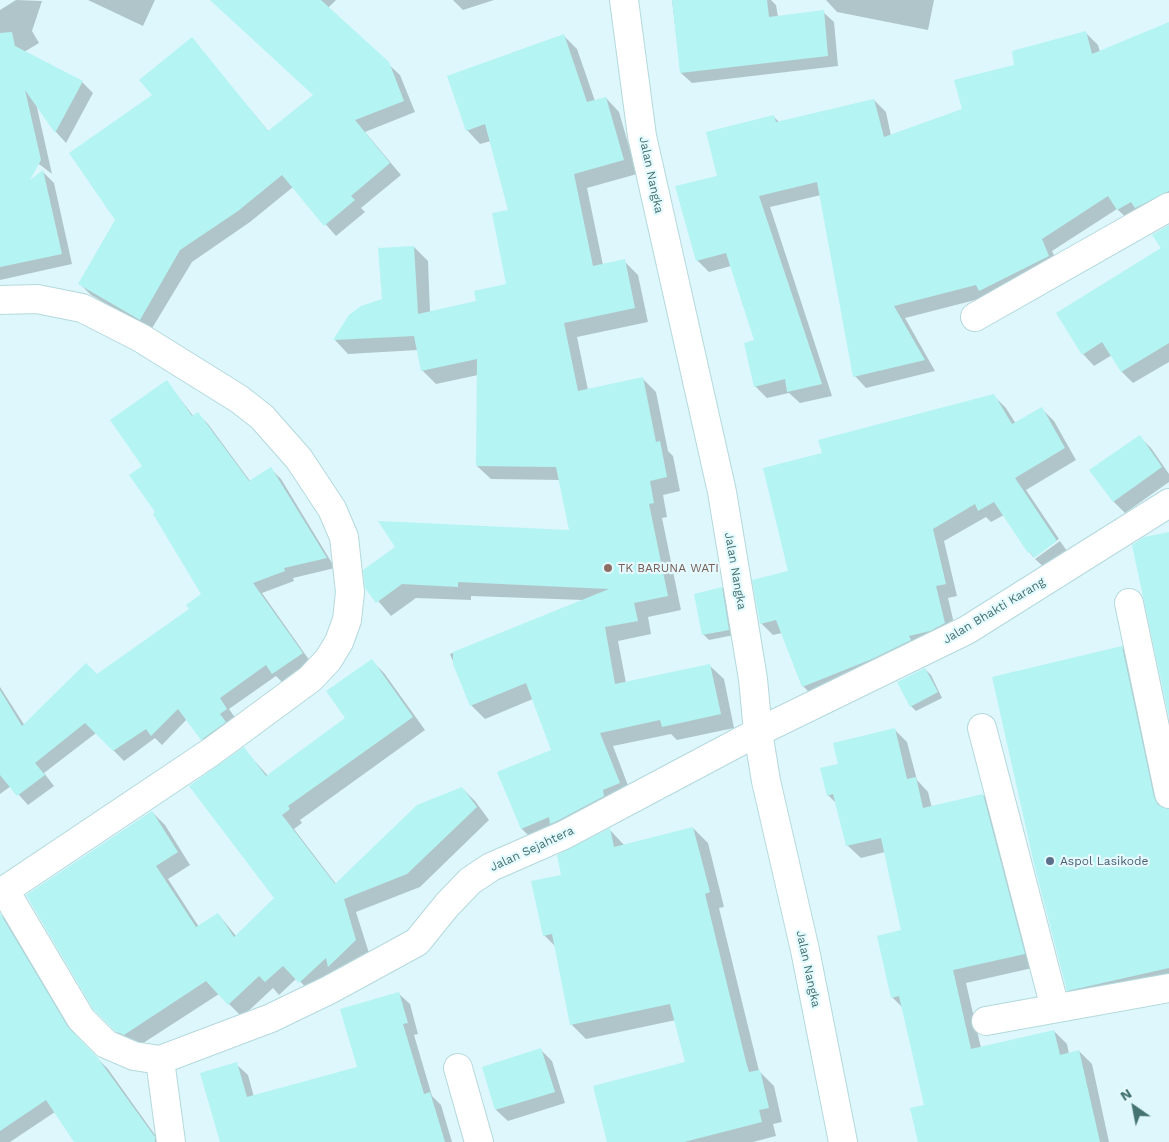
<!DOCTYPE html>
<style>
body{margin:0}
#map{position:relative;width:1169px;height:1142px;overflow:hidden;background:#ddf7fd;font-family:"Work Sans",sans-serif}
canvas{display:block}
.north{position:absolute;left:1109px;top:1082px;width:50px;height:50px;-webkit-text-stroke:4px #e4faff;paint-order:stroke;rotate:327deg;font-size:14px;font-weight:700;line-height:20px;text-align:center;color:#457370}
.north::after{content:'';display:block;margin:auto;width:18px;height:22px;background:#457370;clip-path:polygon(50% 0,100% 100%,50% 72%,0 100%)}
</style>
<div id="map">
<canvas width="1169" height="1142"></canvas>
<div class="north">N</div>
</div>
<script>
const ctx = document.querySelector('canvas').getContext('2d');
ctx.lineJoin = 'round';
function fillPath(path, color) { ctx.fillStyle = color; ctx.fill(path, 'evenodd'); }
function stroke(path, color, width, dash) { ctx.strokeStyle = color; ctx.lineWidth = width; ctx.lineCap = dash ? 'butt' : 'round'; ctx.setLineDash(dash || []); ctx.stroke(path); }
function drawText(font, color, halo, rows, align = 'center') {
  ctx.font = font + ' "Work Sans",sans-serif'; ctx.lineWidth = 4.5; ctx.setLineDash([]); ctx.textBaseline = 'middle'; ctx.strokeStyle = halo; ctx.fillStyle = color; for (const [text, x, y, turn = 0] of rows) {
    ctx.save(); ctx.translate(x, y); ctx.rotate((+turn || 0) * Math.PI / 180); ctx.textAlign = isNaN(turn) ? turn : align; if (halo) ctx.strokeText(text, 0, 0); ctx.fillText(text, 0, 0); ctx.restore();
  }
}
const shadow = new Path2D(`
 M16 0 42 1 32 31 39 43 24 52 82 82 93 93 66 143 56 132 36 103 52 174 0 134V10Z
 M88 0H155L143 26Z
 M213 0H336L328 8 400 75 415 112 365 132 401 175 361 208 365 212 336 236 293 187 250 222 192 262 151 330 91 295 80 284 116 220 153 95 192 39 269 132 315 95Z
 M453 0H494L463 10Z
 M672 0H771L776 5 778 17 823 12 834 22 838 66 692 83 681 73Z
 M826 0H934L928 30 837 12Z
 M1169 24V207L1130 221 1117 209 1052 251 1060 268 987 297 905 318 935 371 866 388 855 376 821 195 770 207 832 396 800 403 789 393 767 398 755 386V341L731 266 709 272 697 260 718 177 774 117 780 123 874 100 886 112 891 136 963 109 1016 66 1086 33 1098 45 1100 52Z
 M564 36 577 49 595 101 606 98 619 112 637 174 587 188 603 265 624 261 638 275 648 322 577 337 588 390 642 378 656 392 668 451 673 456 680 491 663 495 667 517 662 518 681 610 648 617 651 634 618 641 626 683 710 666 724 679 734 728 677 740 671 734 613 746 632 796 535 842 521 828 553 751 533 699 485 719 471 705 450 654 583 600 471 596V600L416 598 391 616 367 588 570 531 560 480 491 479 477 466 478 375 436 384 422 370 418 350 348 354 335 340 350 316 383 299 414 247 428 261 430 312 478 302 508 285 509 211 491 141 480 144 467 130Z
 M43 172 54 183 72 264 0 280V188L30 181Z
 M1169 226V362L1133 383 1122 372 1112 355 1094 366 1083 354 1163 249Z
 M167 382 194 417 198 414 208 424 250 481 271 469 281 479 335 568 293 578 294 581 262 593 312 664 283 683 276 676 229 709 236 719 211 749 187 719 162 745 155 738 124 761 96 733 44 773 54 786 28 805 11 786 0 794V687L25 726 191 610 203 594 157 512 143 467Z
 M994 396 1006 408 1016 424 1041 408 1054 421 1076 460 1026 490 1059 539 1033 557 1004 515 991 522 986 517 944 541 957 596 948 598 957 636 815 698 803 686 782 633 773 635 761 623 789 572 824 454Z
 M1139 436 1151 448 1169 474V482L1125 513 1114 502 1091 470Z
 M1060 541 1069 554 1047 570 1035 559Z
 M722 588 727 594 734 635 709 640 703 634Z
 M1122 647 1138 664 1169 810V988L1084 1007 1068 990Z
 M371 660 384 673 425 730 300 820 302 823 294 829 336 884 462 788 475 801 489 820 420 887 356 912 369 953 313 995 297 978 279 995 273 988 242 1017 219 994 137 1047 129 1044 94 1009 152 812 165 825 190 865 168 879 199 927 218 914 236 936 276 898 244 749 268 776 347 718Z
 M925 669 931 675 942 698 916 711 911 706Z
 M894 729 907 742 917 780 928 792 932 808 983 795 996 808 1037 967 966 983 981 1048 1054 1031 1067 1044 1069 1054 1079 1051 1092 1064 1109 1142H919L925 1106 903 1008 892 997 903 931 885 852 861 858 847 845 837 804 828 795 839 765Z
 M693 828 708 843 724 907 719 908 759 1071 774 1086 782 1122 773 1124 776 1136 753 1142H609L687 1063 676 1020 586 1039 571 1024 556 947 544 935 562 876 610 830 625 846Z
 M0 914 9 923 78 1039 108 1069 160 1142H76L55 1112 10 1142H0Z
 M398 993 410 1004 418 1034 414 1035 432 1096 441 1105 452 1142H221L236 1064 248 1075 254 1097 359 1068Z
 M541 1050 552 1061 565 1103 508 1121 496 1110 483 1068Z`);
const building = new Path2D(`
 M210 0H321L389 62 404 101 355 120 390 163 351 196 355 200 324 226 282 175 238 211 180 250 140 320 78 284 115 220 69 153 152 95 139 80 192 37 268 131 313 95Z
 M672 0H767L769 17 824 10 828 56 680 73Z
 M1169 22V191L1135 208 1131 202 1117 210 1108 196 1042 239 1049 256 979 291 976 285 894 306 925 360 853 377 817 182 759 196 822 384 787 392 785 379 754 387 744 343 754 340 726 253 696 261 675 186 717 176 706 132 774 115 776 122 874 99 884 137 962 109 954 80 1014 65 1012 51 1086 31 1092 54Z
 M12 32 15 46 83 81 55 133 25 90 41 160 30 180 43 170 62 254 0 267V33Z
 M564 34 587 102 606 97 624 160 574 174 593 266 625 259 635 308 564 323 578 391 643 377 656 442 660 441 667 477 650 481 654 503 649 504 668 596 634 603 638 621 605 627 615 684 710 664 721 714 662 727 660 720 600 733 620 783 603 790 604 796 557 821 550 824 549 817 521 829 497 772 551 750 526 683 470 706 453 664V652L609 589 458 582V587L402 584 376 603 365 588 363 570 395 547 378 521 569 530 556 467 476 466 477 359 421 371 414 336 333 340 349 315 361 306 382 299 378 248 414 246 418 314 476 301 474 291 506 284 492 213 508 210 485 124 466 131 447 76Z
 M1169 225V343L1121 372 1102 342 1082 355 1056 313 1161 248 1152 235Z
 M167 380 192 416 198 412 249 481 271 467 327 558 284 568 285 571 253 583 303 653 272 674 266 665 220 698 227 709 220 714 226 722 201 740 178 709 151 736 146 729 113 751 85 723 35 763 45 775 17 796 0 775V690L22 726 86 663 97 674 189 609 186 605 201 594 153 514 155 512 129 475 142 466 110 420Z
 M994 394 1012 424 1042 407 1065 448 1015 478 1057 541 1034 558 1030 552 1028 553 994 502 978 511 975 504 933 529 946 584 936 586 945 623 930 631 909 636 911 640 872 659 802 687 776 620 760 624 752 580 788 571 763 468 822 453 818 440Z
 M1140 435 1162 467 1113 502 1089 470Z
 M1169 532V718L1132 545 1144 537Z
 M722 587 729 630 702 635 694 594Z
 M1122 646 1154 797 1158 805 1169 809V968L1067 991 1035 868 992 677Z
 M372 659 413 717 288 806 290 809 282 815 335 884 417 805 462 787 477 807 407 874 344 899 356 940 328 967 326 958 299 983 283 966 265 982 259 976 228 1005 206 981 124 1035 115 1031 93 1009 26 895 152 811 178 852 156 866 196 927 218 913 234 937 274 898 189 786 244 747 266 776 345 718 326 691Z
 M925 668 938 692 910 707 897 682Z
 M895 728 907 779 916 777 923 808 983 794 1025 954 953 970 971 1049 1054 1030 1060 1055 1079 1050 1100 1142H918L910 1108 924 1105 899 996 891 998 877 936 901 930 881 838 846 846 833 794 827 796 820 768 838 764 833 743Z
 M693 827 710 892 705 894 746 1062 749 1072 760 1070 769 1108 759 1110 762 1122 684 1142H607L593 1086 685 1062 670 1004 570 1025 552 934 543 936 531 881 561 875 557 855 610 828 614 847Z
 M0 913 68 1027 97 1057 155 1137V1142H74L46 1100 0 1131Z
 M399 992 408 1023 403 1024 424 1094 430 1092 445 1142H220L200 1073 237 1062 247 1097 357 1067 340 1009Z
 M541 1048 555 1092 495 1110 482 1067Z`);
const minor = new Path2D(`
 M624 0 642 136 722 492 753 679 758 732 766 781 805 950 843 1142
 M0 300 37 299 82 308 141 338 239 399 262 417 299 459 332 509 344 537 350 592 347 620 339 642 328 660 310 679 211 752 2 892
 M975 317 1169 207
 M1129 603 1169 794
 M982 728 1055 1008
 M0 890 11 901 81 1019 106 1044 134 1056 160 1060 171 1142
 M986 1021 1169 988
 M160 1060 271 1018 329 990 417 942 447 905 470 881 491 867 564 835 758 732 967 630 1169 503
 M458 1068 479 1142`);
const markers = [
 [608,568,5,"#8d6e63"],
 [1050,861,5,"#5c6f8a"]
];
const streetNames = [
 ["Jalan Nangka",651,175,78],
 ["Jalan Nangka",735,571,80],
 ["Jalan Bhakti Karang",994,611,-31],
 ["Jalan Sejahtera",532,849,-25],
 ["Jalan Nangka",808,969,78]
];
const educationNames = [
 ["TK BARUNA WATI",618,568]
];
const serviceNames = [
 ["Aspol Lasikode",1060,861]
];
fillPath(shadow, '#0003');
fillPath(building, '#b4f4f2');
stroke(minor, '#b4d9dc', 30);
stroke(minor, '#fff', 28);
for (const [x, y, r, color] of markers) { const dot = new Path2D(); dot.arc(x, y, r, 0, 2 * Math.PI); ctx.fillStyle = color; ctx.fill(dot); stroke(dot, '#e4faff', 2); }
drawText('12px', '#457370', '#e4faff', streetNames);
drawText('12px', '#785e54', '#e4faff', educationNames, 'left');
drawText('12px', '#4e5e75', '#e4faff', serviceNames, 'left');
</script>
